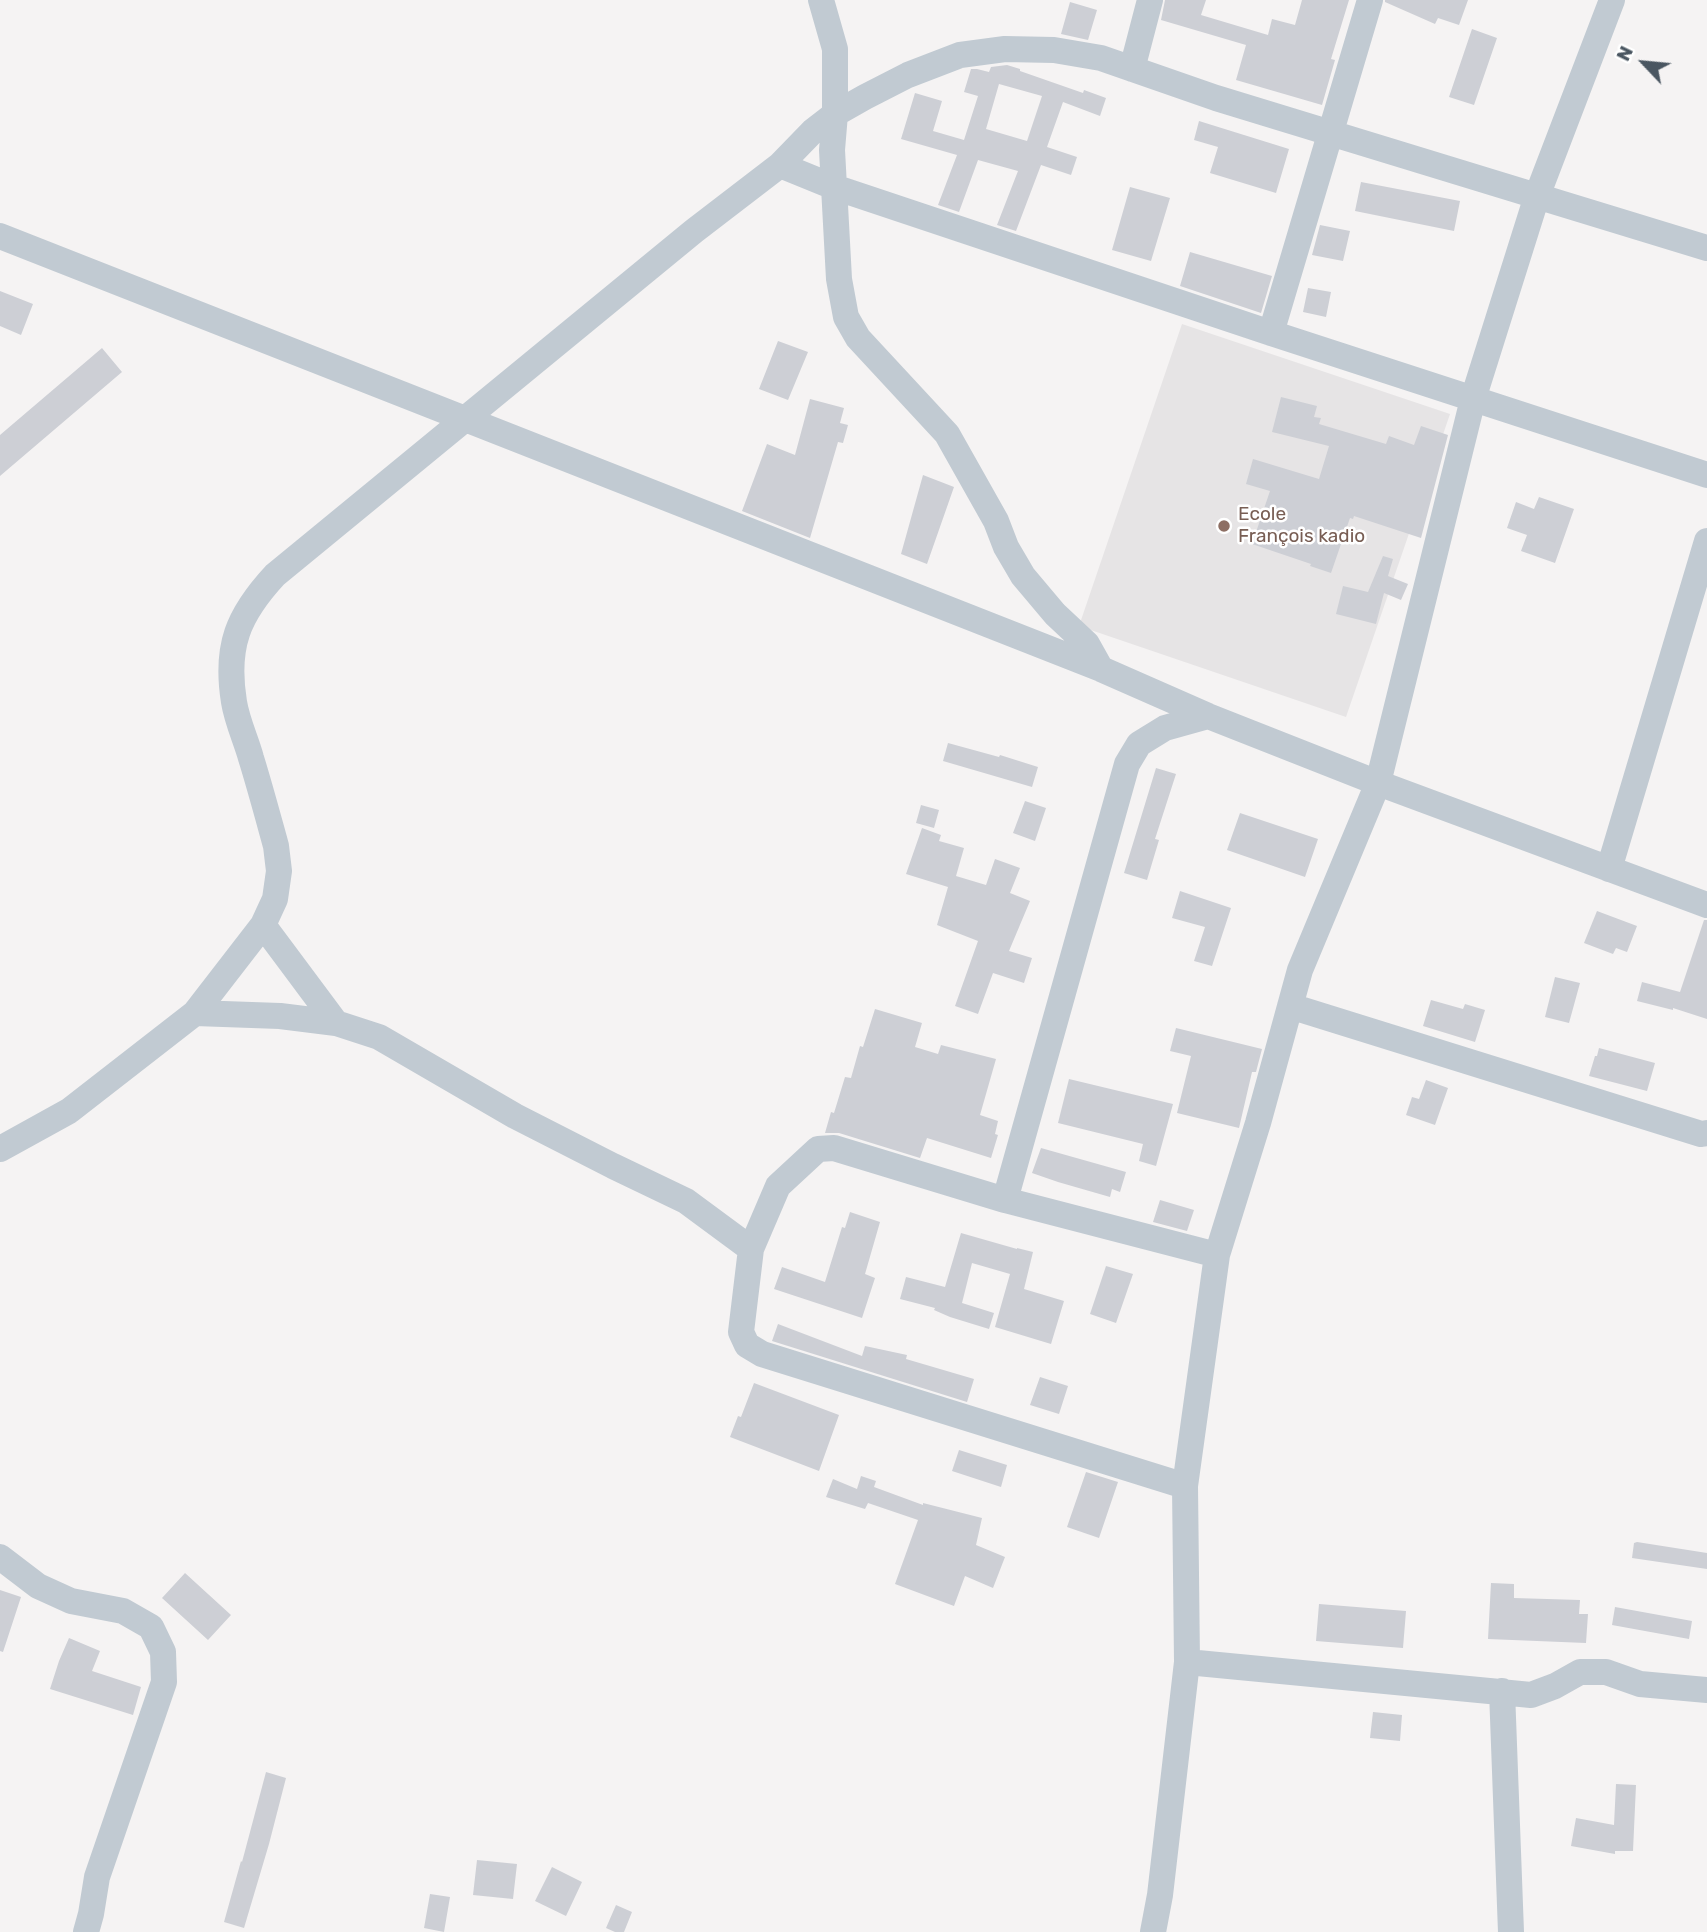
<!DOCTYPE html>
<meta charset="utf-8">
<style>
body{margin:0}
#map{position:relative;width:1707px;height:1932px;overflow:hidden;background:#f5f3f3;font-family:Rubik,sans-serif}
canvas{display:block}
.north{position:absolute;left:1609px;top:28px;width:70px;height:70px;-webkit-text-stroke:5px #fff;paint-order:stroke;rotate:296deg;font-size:19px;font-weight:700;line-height:28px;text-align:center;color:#4a5661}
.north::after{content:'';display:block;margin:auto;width:24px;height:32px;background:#4a5661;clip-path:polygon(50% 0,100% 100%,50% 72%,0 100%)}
</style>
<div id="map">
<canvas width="1707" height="1932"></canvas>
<div class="north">N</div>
</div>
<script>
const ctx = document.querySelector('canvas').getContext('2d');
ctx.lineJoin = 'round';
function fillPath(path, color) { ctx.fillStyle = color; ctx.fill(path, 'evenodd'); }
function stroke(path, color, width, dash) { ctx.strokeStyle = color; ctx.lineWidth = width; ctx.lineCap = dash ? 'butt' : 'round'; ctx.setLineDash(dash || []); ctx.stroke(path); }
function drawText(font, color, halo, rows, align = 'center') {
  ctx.font = font + ' Rubik,sans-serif'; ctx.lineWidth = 5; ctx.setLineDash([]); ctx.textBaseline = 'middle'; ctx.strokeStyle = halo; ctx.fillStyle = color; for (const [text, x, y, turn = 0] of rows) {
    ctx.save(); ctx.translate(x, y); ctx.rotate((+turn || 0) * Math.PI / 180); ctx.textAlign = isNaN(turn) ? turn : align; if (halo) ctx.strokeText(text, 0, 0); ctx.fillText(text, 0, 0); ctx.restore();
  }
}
const education = new Path2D(`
 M1182 324 1450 414 1346 717 1079 626Z`);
const building = new Path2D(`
 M1165 0H1206L1201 15 1268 35 1272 19 1295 25 1302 0H1349L1331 59 1335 60 1322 105 1236 80 1246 45 1161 20Z
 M1385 0H1468L1459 25 1438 18 1435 24 1385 2Z
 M1070 2 1097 10 1088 40 1061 34Z
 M1472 29 1497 38 1474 105 1449 97Z
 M1007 65 1020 69V71L1083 93 1084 90 1106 98 1100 116 1063 102 1047 147 1077 157 1071 175 1041 165 1016 231 997 225 1018 171 978 160 959 212 938 205 957 155 901 139 915 93 942 101 933 131 964 140 978 96 964 92 971 69H977L989 72 991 67ZM999 84 1042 96 1027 141 986 129Z
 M1199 121 1289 149 1276 193 1210 173 1218 147 1194 140Z
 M1361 182 1460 201 1454 231 1355 211Z
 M1130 187 1170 198 1151 261 1112 250Z
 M1320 225 1350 231 1343 261 1312 255Z
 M1190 252 1272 276 1261 313 1180 286Z
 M1308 288 1331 292 1326 317 1303 312Z
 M0 291 33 304 21 335 0 326Z
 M778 341 808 352 788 400 759 389Z
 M102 348 122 372 0 476V435Z
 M1281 397 1317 406 1314 417 1321 418 1319 424 1386 444 1389 436 1414 445 1421 426 1448 435 1421 538 1354 516 1353 519 1350 518 1331 573 1310 566 1311 564 1252 544 1270 491 1246 484 1253 459 1319 479 1329 446 1272 432Z
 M810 399 844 408 840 423 848 425 843 443 838 442 810 538 742 511 767 444 795 455Z
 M923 475 954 487 927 564 901 554Z
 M1539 497 1574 509 1555 563 1521 551 1527 535 1507 528 1516 502 1534 509Z
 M1383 556 1393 559 1388 576 1408 584 1401 600 1384 593 1376 624 1336 614 1343 586 1368 592Z
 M948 743 999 757 1000 755 1038 767 1032 787 943 761Z
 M1156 768 1176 774 1155 839 1159 840 1147 880 1124 873Z
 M1025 801 1046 808 1035 841 1013 833Z
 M921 805 939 810 934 828 916 823Z
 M1240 813 1318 839 1305 877 1227 850Z
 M922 828 941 835 939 841 964 848 956 876 986 885 995 859 1020 868 1010 893 1030 901 1009 951 1032 958 1024 983 993 973 978 1014 955 1006 978 941 937 925 948 887 906 874Z
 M1180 891 1231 908 1212 966 1194 961 1205 927 1172 918Z
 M1597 911 1637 926 1627 952 1616 948 1613 954 1584 943Z
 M1704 920H1707V1019L1673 1008V1010L1637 1001 1642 982 1680 992Z
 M1555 977 1580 983 1569 1023 1545 1017Z
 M1431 1000 1463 1009 1465 1004 1485 1010 1475 1042 1423 1026Z
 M875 1009 922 1023 915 1047 938 1054 941 1045 996 1059 980 1115 998 1121 995 1134 998 1135 991 1158 927 1138 920 1158 839 1133H825L831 1112 834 1113 845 1077 851 1078 860 1046 863 1047Z
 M1176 1028 1262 1049 1256 1072H1252L1239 1128 1177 1113 1191 1056 1170 1051Z
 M1599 1048 1655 1063 1647 1091 1589 1076 1595 1056H1597Z
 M1069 1079 1173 1104 1156 1166 1139 1161 1143 1144 1058 1123Z
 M1426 1080 1448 1088 1435 1125 1406 1115 1412 1097 1419 1099Z
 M1041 1148 1126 1172 1120 1192 1112 1189 1110 1197 1058 1182 1032 1173Z
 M1160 1200 1194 1210 1187 1231 1153 1222Z
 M850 1212 880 1222 865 1274 875 1278 862 1318 774 1289 782 1267 825 1282 842 1227 845 1228Z
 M961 1233 1017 1249V1248L1033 1252 1024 1289 1064 1301 1051 1344 995 1327 1010 1274 972 1263 962 1303 994 1313 989 1329 950 1317 934 1310 935 1308 900 1299 906 1277 945 1287Z
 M1106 1266 1133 1274 1116 1323 1090 1314Z
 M778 1324 862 1356 865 1346 907 1355 906 1359 974 1379 967 1402 772 1341Z
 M1040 1377 1068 1386 1059 1414 1030 1405Z
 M754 1383 839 1415 819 1471 730 1437 738 1416 741 1417Z
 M959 1450 1007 1465 1001 1487 952 1471Z
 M1086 1472 1118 1482 1099 1538 1067 1527Z
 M861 1476 876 1481 874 1487 923 1505V1503L982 1518 976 1545 1005 1557 993 1588 965 1576 954 1606 895 1584 918 1520 868 1503 865 1509 826 1497 833 1479 857 1489Z
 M1637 1542 1707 1553V1569L1632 1558 1634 1543Z
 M185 1573 231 1615 208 1640 162 1598Z
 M1491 1583 1514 1584V1598L1580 1600 1579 1614H1588L1586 1643 1488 1639Z
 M0 1590 21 1597 3 1652 0 1651Z
 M1319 1604 1406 1611 1403 1648 1316 1641Z
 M1615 1607 1692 1621 1689 1639 1612 1625Z
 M69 1638 100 1651 92 1671 141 1687 133 1715 50 1689 59 1661Z
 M1373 1712 1402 1715 1400 1741 1370 1738Z
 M266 1772 286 1778 269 1844 244 1928 224 1922 241 1861 242 1862Z
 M1616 1784 1636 1785 1633 1851H1615V1854L1571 1846 1576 1818 1614 1825Z
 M477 1860 517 1864 513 1899 473 1895Z
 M552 1867 582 1882 566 1916 535 1901Z
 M430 1894 450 1897 444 1932 424 1928Z
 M616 1905 632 1912 624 1932H615L606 1928Z`);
const minor = new Path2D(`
 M821 0 835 49V114L832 150 839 279 846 317 858 338 947 434 996 521 1006 547 1023 576 1055 614 1087 644 1101 669
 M1132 69 1150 0
 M780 165 834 187 1271 333 1707 475
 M0 236 1101 669 1208 716 1378 783 1707 905
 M1271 333 1370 0
 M1609 869 1707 541
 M263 925 336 1023
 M1290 1006 1701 1134 1707 1133
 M195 1013 280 1016 336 1023 379 1037 515 1116 613 1166 686 1201 751 1249
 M0 1149 69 1111 195 1013 263 925 275 899 279 871 276 846C268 817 260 787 251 758 246 740 237 721 234 702 225 646 238 615 275 575L694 231 780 165 813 131 835 114 865 97 908 75 960 55 1005 49 1054 50 1101 58 1216 98 1707 248
 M1005 1200 1127 764 1139 744 1165 728 1208 716
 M1185 1486 762 1354 747 1345 741 1332 751 1249 778 1186 818 1149 834 1148 1005 1200 1217 1255
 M0 1557 38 1586 71 1601 123 1611 151 1627 163 1652 164 1682 97 1877 91 1914 86 1932
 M1187 1662 1531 1695 1555 1686 1580 1672H1606L1640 1684 1707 1690
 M1502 1691 1511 1932
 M1153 1932 1160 1895 1187 1662 1185 1486 1217 1255 1258 1123 1300 970 1378 783 1473 399 1537 196 1612 0`);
const markers = [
 [1224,526,7,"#8d6e63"]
];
const educationNames = [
 ["Ecole",1238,515],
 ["François kadio",1238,537]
];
fillPath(education, '#e6e4e5');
fillPath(building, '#cdcfd5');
stroke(minor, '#c1cad2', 26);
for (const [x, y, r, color] of markers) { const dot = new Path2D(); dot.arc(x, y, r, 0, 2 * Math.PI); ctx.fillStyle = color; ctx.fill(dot); stroke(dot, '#fff', 2.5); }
drawText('19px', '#785e54', '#fff', educationNames, 'left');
</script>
